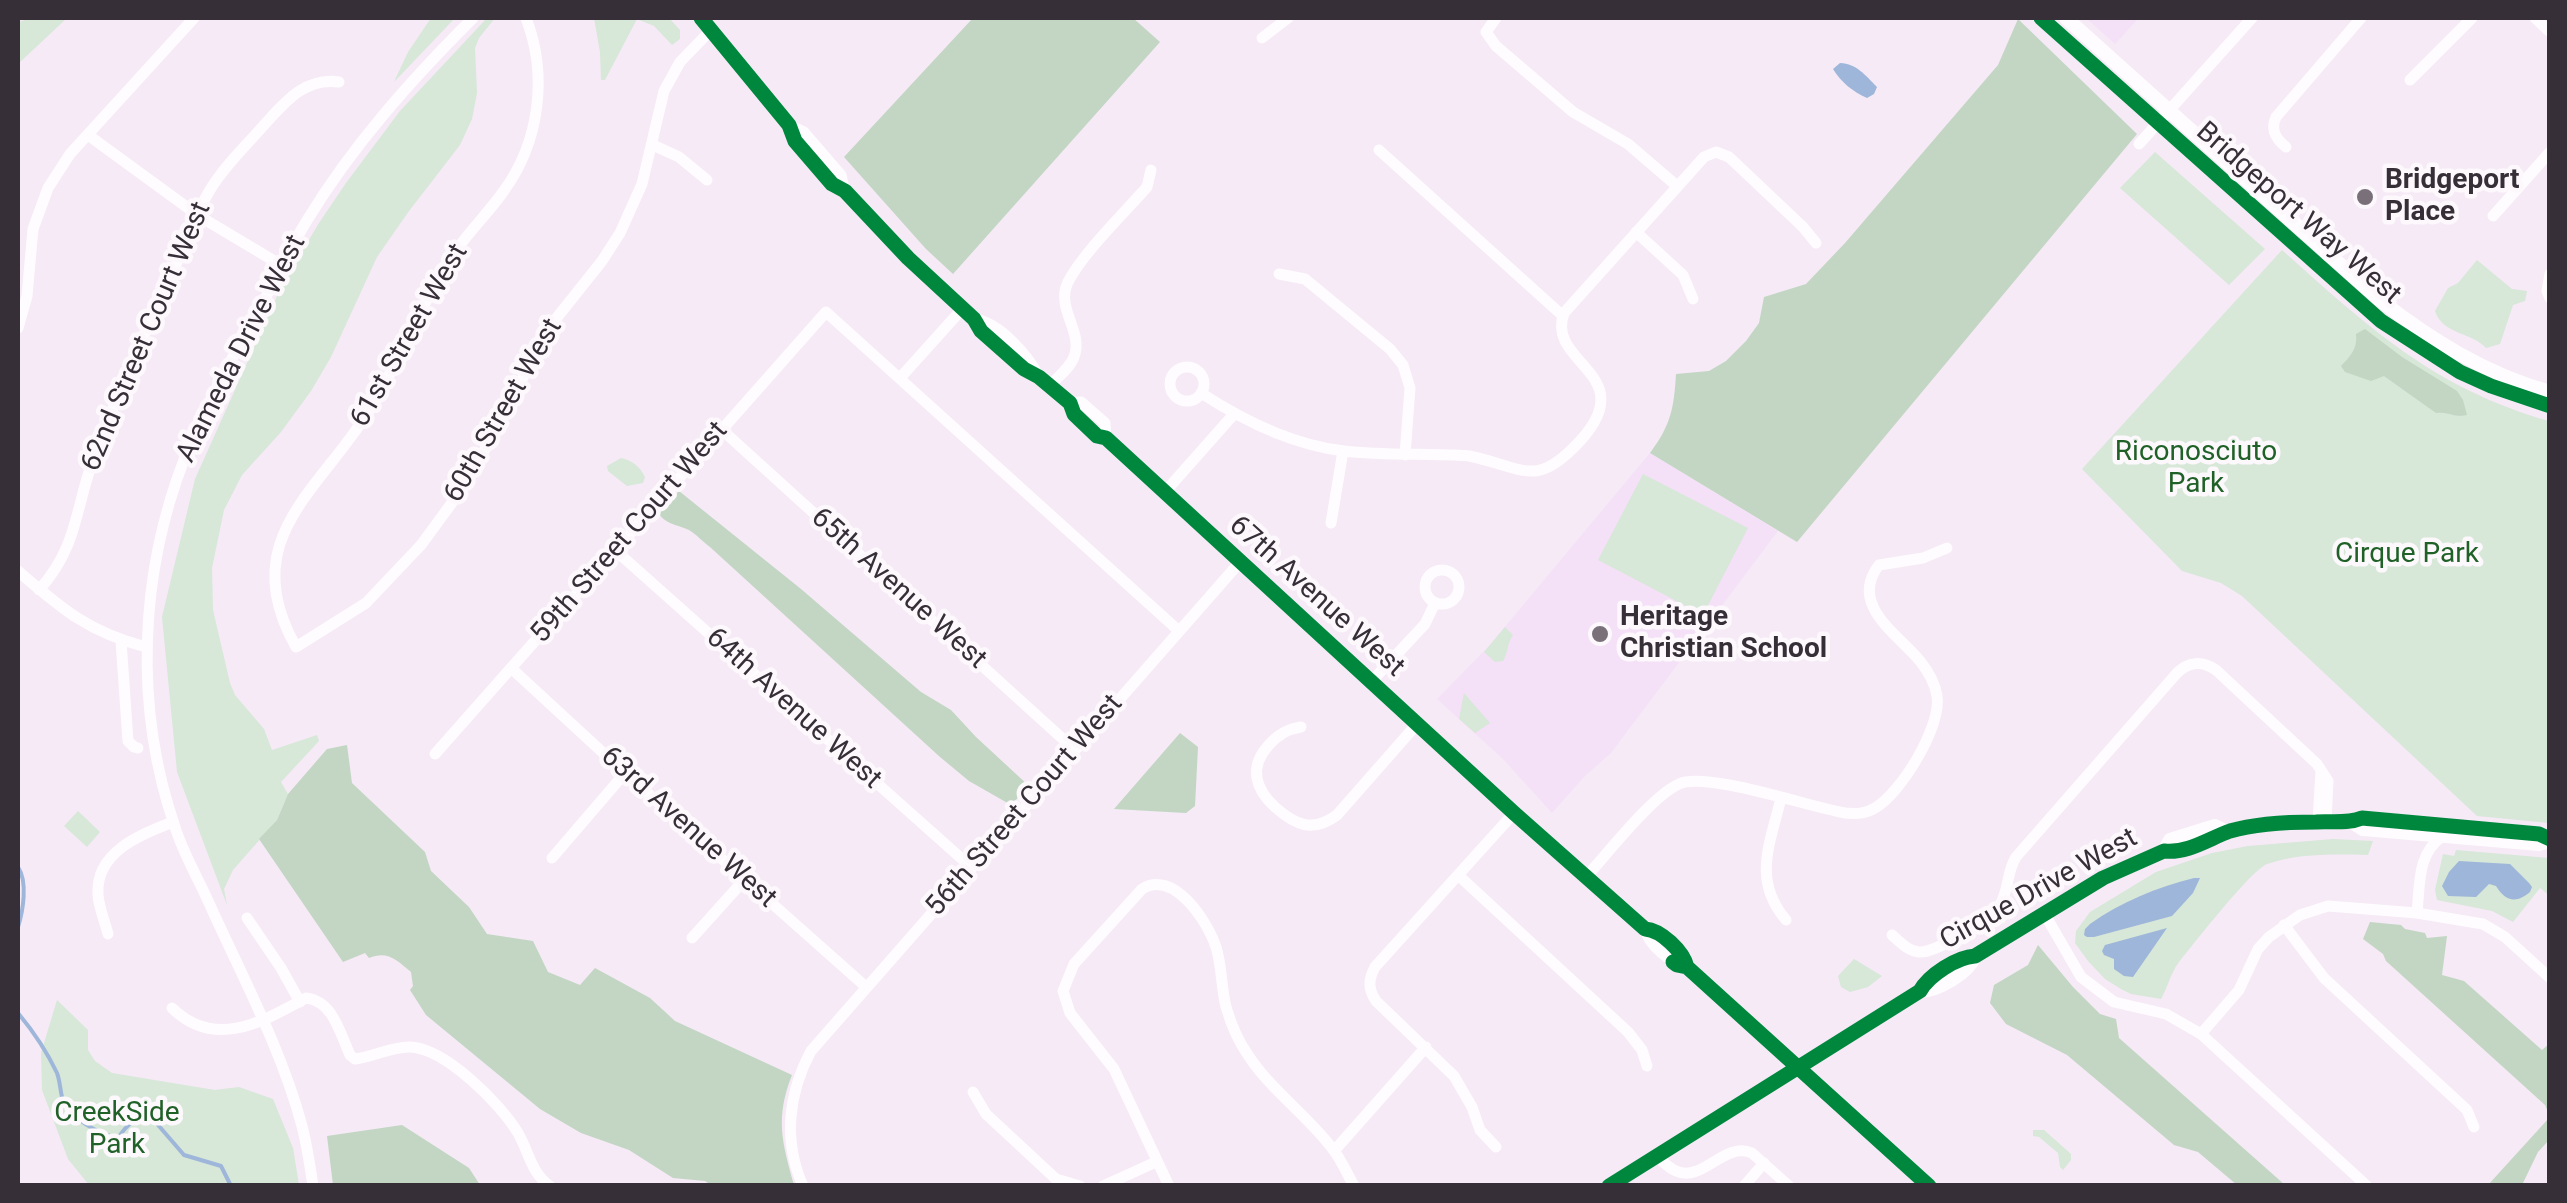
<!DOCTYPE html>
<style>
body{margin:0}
#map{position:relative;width:2567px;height:1203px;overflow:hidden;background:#f5eaf6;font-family:Roboto,sans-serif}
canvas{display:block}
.frame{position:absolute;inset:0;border:20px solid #372f38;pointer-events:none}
</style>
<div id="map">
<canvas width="2567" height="1203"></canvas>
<div class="frame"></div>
</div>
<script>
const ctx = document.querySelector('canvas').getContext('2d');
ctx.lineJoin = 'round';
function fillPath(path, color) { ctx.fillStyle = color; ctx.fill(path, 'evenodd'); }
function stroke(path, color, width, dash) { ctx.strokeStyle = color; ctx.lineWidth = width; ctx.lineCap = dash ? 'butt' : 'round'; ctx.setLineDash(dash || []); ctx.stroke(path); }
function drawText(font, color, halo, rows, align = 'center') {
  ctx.font = font + ' Roboto,sans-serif'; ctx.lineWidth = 9; ctx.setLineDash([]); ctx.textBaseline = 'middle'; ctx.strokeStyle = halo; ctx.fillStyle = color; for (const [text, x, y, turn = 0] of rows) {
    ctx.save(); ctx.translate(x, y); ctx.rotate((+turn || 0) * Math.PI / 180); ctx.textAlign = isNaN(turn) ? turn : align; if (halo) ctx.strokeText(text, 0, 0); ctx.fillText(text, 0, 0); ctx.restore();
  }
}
const built = new Path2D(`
 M2086 18H2139L2115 44Z
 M1650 453 1778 531 1611 753 1584 777 1552 813 1503 759 1437 699 1488 647Z`);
const green = new Path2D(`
 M32 18H67L18 64V22Z
 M431 18H455L394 82 408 52Z
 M487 18H495L479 38 475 48 477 93 472 119 460 145 409 211 377 257 331 357 311 391 281 432 242 475 224 510 212 568 213 610 230 683 235 695 264 729 272 750 317 735 319 741 281 782 288 794 277 820 233 870 224 889 227 905 177 772 162 617 195 479 282 285 319 223 346 183 400 111Z
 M594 18H669L680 30V39L672 45 654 26 637 19 605 80H601L600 52Z
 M2155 152 2265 249 2229 285 2120 188Z
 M2282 250C2368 327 2435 389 2549 421V823L2477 816 2242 596 2221 583 2182 571 2082 469Z
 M2477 260 2512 289 2527 291 2525 301 2513 305 2500 344 2486 348C2470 331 2443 335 2435 311L2448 288 2458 283Z
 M621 458C632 460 640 467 645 477L643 483 627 486 608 471 607 466Z
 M1643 474 1748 528 1703 615 1598 560Z
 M1505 627 1513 635C1506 646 1509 651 1503 661L1495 662 1484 652Z
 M1464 693 1490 723 1475 733 1459 719Z
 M78 811 100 832 87 847 64 826Z
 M2333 839 2373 841 2368 855C2336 854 2298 853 2267 864 2251 870 2193 945 2179 962 2170 974 2168 987 2161 999L2131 994 2121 989 2105 979 2088 961 2075 943 2076 931 2090 912 2156 872 2212 853 2248 846Z
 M2456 850 2549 858V895L2540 888 2513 922 2492 911 2437 900 2435 890 2443 854 2454 856Z
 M1854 959 1882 976 1868 987 1850 992 1841 987 1838 976Z
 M57 1000 88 1030V1050L95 1061 112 1073 215 1090 239 1087 273 1099 293 1148 299 1185H89L68 1159 42 1090 41 1053Z
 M2033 1130H2044L2071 1154V1160L2063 1170 2060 1167 2058 1153 2039 1137 2033 1136Z`);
const forest = new Path2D(`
 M973 18H1133L1160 42 953 274 926 249 844 157Z
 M2018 19 2137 134 1797 542 1650 453C1671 425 1674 408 1676 374L1709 371 1726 361 1746 341 1759 323 1764 297 1806 284 1845 243 1998 65Z
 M2365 329 2402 357 2457 391 2463 400 2467 415C2455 418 2448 411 2436 413L2384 376 2371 381 2345 372 2341 366C2350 357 2358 348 2356 334Z
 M679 491 801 589 921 692 951 710 976 737 1029 786 1011 805 969 781 940 757 710 547C703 542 696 534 689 530 676 524 667 525 658 513Z
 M1180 733 1198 747 1195 806 1186 813 1114 809Z
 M347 745 352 783 425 852 431 871 469 907 487 934 533 941 548 972 580 985 595 968 650 998 675 1021 792 1075C775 1118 782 1142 794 1185H711L705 1181 673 1178 629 1150 581 1133 540 1109 426 1015 410 990 413 986 411 972C397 960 387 950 369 958L365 953 343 962 259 839 277 820 288 794 327 749Z
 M2370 922 2401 925 2405 929 2425 933 2427 938 2447 936 2442 975 2464 981 2542 1050 2549 1044V1114L2545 1105 2386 961 2383 954 2363 939Z
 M2038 945 2073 987 2100 1014 2116 1019 2119 1038 2285 1185H2237L2198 1152 2174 1145 2067 1055 2006 1024 1990 1003 1994 985 2028 965Z
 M2549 1118V1140L2538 1152 2522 1185H2488Z
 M402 1125 469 1168 480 1185H333L327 1136Z`);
const water = new Path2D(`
 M1840 63C1857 64 1865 75 1877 87L1874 94 1867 98C1853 92 1841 82 1833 69Z
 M2459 861 2510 864 2529 883 2532 887 2530 892C2516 904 2505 901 2496 886L2489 884 2476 897 2448 896 2442 886 2449 872Z
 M2194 878H2200L2193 893 2172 916 2094 937H2087L2084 935 2085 929 2090 924C2121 902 2157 887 2194 878Z
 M2167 928 2133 977 2124 976 2114 969V959L2104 955 2102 951 2105 945Z`);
const stream = new Path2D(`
 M18 867C28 882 23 911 18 927
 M18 1013C33 1031 47 1052 57 1073 60 1081 60 1089 62 1097 70 1119 97 1133 118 1138 128 1123 134 1118 152 1118L184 1155 221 1166 231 1186`);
const minor = new Path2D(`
 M526 18C548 75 540 142 503 192 487 215 466 234 451 258 420 305 401 358 372 406 322 490 234 538 296 647L366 603 421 545 465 485 502 419 547 330 602 261 620 233 642 184 664 91 680 62 711 30
 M701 18 789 125 795 141 832 184 845 191 908 258 974 319 981 331 1024 369 1039 377 1070 403 1074 414 1097 436 1106 438 1514 813 1645 929C1661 930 1683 951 1687 967
 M1496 18 1486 32 1496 46 1573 112 1628 144 1677 186
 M2535 18 2550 32
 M1262 38 1288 18
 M2410 80 2472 18
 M789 125 804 132 841 175 845 191
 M88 135 199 216 281 265
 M2139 144 2252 18
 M653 145 679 157 707 180
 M2286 147C2276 139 2270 130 2276 117L2361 18
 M1379 150 1563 316
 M2493 216 2550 152
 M1636 232 1683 275 1693 299
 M1279 274 1305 279 1390 349 1403 365 1410 388 1405 455
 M2550 274 2547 291 2550 298
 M974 319C999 322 1028 355 1039 377
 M18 328 27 296 33 229 48 188 70 154 194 18
 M1170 384a17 17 0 1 1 34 0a17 17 0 1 1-34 0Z
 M900 378 963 308
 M1049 386C1057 378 1070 368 1074 357 1084 332 1055 308 1068 282 1082 254 1125 212 1147 187L1151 170
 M1201 393C1244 421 1292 445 1344 451 1386 456 1428 453 1469 456 1524 467 1535 490 1580 441 1642 373 1545 364 1564 313L1704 157 1716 152 1729 157 1803 227 1816 243
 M1070 403 1081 402 1105 423 1106 438
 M721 429 1075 750
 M1164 493 1234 414
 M1331 523 1343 451
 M615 550 971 867
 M1425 587a17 17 0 1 1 34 0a17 17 0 1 1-34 0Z
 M18 571C62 609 88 632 146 647
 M39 590C78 547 75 508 94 457 119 390 148 325 178 260 189 237 197 211 210 190 224 166 246 146 264 125 285 102 305 77 339 82
 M121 641 128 741 134 747 138 748
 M511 668 625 773 865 986
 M1372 681 1425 624 1435 603
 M1301 727C1287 729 1277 735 1268 746 1249 767 1255 789 1275 807 1295 825 1313 833 1337 815L1417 724
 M435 754 826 312 1179 631
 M1781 798C1770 844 1752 880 1786 920
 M2318 821 2321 771
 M2443 836C2417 853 2420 884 2417 913L2483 924 2505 937 2550 978
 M552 858 625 773
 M1458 875 1628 1032 1642 1050 1647 1066
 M1586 877C1608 853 1652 796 1679 784 1706 771 1809 807 1845 813 1856 814 1865 814 1875 808 1901 793 1942 726 1937 696 1935 683 1928 671 1920 661 1899 635 1848 605 1879 565L1923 558 1947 548
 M2044 913 2081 977 2114 1002 2166 1014 2201 1034 2367 1186
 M247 918 281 968 300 1002
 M2284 925 2324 978 2467 1110 2474 1127
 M1645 929C1648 945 1672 964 1687 967L1929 1186
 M108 934C105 922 99 908 98 895 95 852 141 834 173 822
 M1892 935C1900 942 1908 951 1919 952 1935 954 1994 917 2001 903 2009 888 2007 871 2016 857L2177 673C2188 662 2202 660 2216 670L2317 764 2328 781 2326 822
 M692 938 745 879
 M172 1008C215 1050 262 1022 306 998 333 1001 340 1033 350 1055L355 1059C373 1057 390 1047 409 1047 444 1047 501 1104 518 1133 529 1152 531 1173 550 1186
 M2201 1034 2239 990 2258 949 2269 937 2300 915 2328 906 2417 913
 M973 1092 986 1114 1056 1179 1080 1186
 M1496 1147 1480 1130 1472 1107 1454 1076 1376 1001C1368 989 1368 980 1375 967L1514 813
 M1334 1151 1426 1047
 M1656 1156C1662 1161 1669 1168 1676 1171 1703 1183 1724 1141 1752 1153L1789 1186
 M313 1186C310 1166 307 1145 302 1126 281 1048 242 976 209 903 198 878 183 853 175 827 134 708 139 575 185 457 206 403 235 353 263 302 278 276 290 248 306 222 352 146 410 81 473 18
 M803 1186C783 1141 788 1094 811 1051L1240 562
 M1103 1186 1156 1162
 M1169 1186 1114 1069 1070 1013 1063 991 1074 964 1142 889C1173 869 1207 920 1216 947 1222 966 1221 987 1226 1007 1231 1024 1238 1041 1248 1055 1272 1092 1310 1117 1335 1152 1342 1162 1348 1175 1354 1186
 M1744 1186 1764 1163`);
const major = new Path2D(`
 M2041 18 2381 321 2460 372 2491 386 2550 406
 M2066 18 2380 300C2431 340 2486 374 2550 392
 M2352 822 2363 829 2539 844 2550 841
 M2164 851 2170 840 2215 826 2227 832
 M1920 991C1938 991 1968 973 1975 956
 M1609 1186 1920 991C1929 975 1957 957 1975 956L2103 878 2164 851C2187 854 2210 838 2230 831 2257 823 2288 822 2316 822 2332 821 2347 824 2362 818L2539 834 2550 839`);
const cycleway = new Path2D(`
 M701 18 789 125 795 141 832 184 845 191 908 258 974 319 981 331 1024 369 1039 377 1070 403 1074 414 1097 436 1106 438 1514 813 1645 929C1661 930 1683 951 1687 967
 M2041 18 2381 321 2460 372 2491 386 2550 406
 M1673 962 1677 965 1687 967 1929 1186
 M1609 1186 1920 991C1929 975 1957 957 1975 956L2103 878 2164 851C2187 854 2210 838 2230 831 2257 823 2288 822 2316 822 2332 821 2347 824 2362 818L2539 834 2550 839`);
const markers = [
 [2365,197,10,"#7a707a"],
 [1600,634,10,"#7a707a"]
];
const poiNames = [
 ["Bridgeport",2385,181],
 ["Place",2385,213],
 ["Heritage",1620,618],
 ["Christian School",1620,650]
];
const streetNames = [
 ["Bridgeport Way West",2298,214,41],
 ["61st Street West",410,336,-60],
 ["62nd Street Court West",147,337,-67],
 ["Alameda Drive West",242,349,-63],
 ["60th Street West",504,411,-60],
 ["59th Street Court West",630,533,-49],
 ["65th Avenue West",898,589,42],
 ["67th Avenue West",1316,597,42],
 ["64th Avenue West",793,709,42],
 ["56th Street Court West",1025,806,-49],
 ["63rd Avenue West",688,828,42],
 ["Cirque Drive West",2039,890,-29]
];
const parkNames = [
 ["Riconosciuto",2196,453],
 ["Park",2196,485],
 ["Cirque Park",2407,555],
 ["CreekSide",117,1114],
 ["Park",117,1146]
];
fillPath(built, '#f4e1f7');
fillPath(green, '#d7e7d8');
fillPath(forest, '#c2d6c3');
fillPath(water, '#9eb6d9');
stroke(stream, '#9eb6d9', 4);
stroke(minor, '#fefcfe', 11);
stroke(major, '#fefcfe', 14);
stroke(cycleway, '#00873e', 15);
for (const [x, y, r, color] of markers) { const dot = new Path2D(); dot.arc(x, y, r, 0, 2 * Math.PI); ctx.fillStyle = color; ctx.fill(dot); stroke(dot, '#fcf8fc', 4); }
drawText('bold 28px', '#372f38', '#fcf8fc', poiNames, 'left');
drawText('28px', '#372f38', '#fcf8fc', streetNames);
drawText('28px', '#206128', '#fcf8fc', parkNames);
</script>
